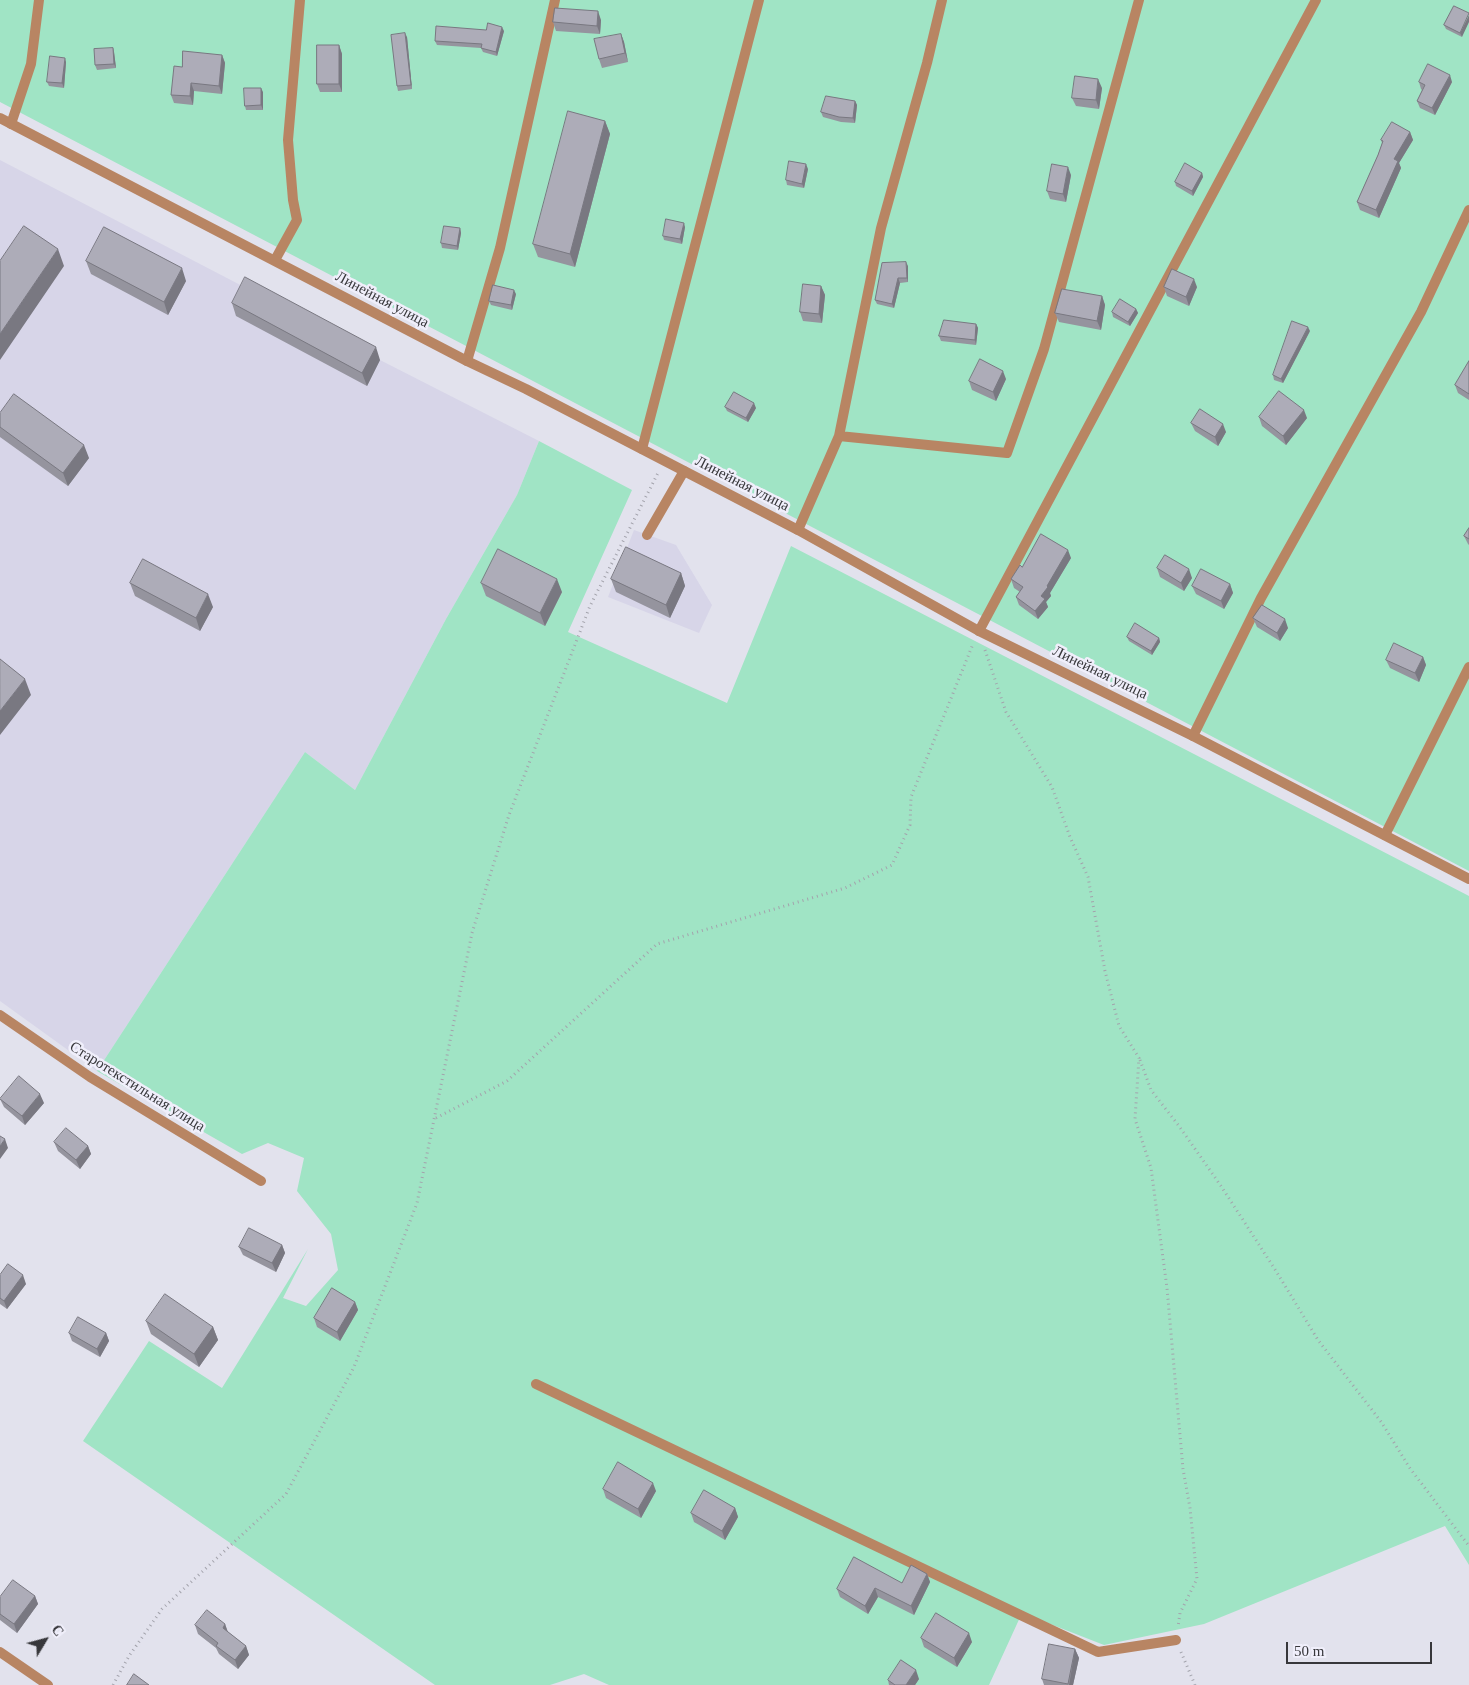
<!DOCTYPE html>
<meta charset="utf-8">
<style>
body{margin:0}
#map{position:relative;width:1469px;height:1685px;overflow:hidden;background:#e2e2ed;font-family:Georgia,serif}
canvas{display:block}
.north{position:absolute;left:20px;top:1615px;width:50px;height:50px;-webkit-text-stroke:4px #f0effb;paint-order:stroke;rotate:53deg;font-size:14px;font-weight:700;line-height:20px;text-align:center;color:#37373b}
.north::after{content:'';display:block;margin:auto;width:18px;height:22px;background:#37373b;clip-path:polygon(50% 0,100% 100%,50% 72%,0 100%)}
.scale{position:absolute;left:1286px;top:1642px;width:146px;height:22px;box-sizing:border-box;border:2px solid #37373b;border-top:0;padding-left:6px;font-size:15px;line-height:18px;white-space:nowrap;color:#37373b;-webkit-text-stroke:4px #f0effb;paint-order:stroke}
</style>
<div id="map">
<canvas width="1469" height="1685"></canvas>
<div class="north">С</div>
<div class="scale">50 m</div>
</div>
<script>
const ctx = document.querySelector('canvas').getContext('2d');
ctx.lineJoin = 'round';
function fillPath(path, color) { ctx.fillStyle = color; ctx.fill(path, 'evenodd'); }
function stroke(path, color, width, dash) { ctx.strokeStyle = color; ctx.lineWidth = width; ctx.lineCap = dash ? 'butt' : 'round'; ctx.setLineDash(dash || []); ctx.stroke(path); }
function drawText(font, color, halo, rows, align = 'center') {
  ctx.font = font + ' Georgia,serif'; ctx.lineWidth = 5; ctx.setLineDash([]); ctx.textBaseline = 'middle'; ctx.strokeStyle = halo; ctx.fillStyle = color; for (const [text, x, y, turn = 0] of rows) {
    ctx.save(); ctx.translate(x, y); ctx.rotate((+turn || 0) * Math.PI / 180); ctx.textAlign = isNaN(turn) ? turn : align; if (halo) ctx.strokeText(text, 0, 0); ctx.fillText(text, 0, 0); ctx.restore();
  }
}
const built = new Path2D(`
 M0 160 250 290 380 360 539 441 517 495 446 619 355 790 305 752 97 1071 0 1001Z
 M634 530 676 545 712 605 699 633 608 597Z`);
const green = new Path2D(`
 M0 0H1469V871L0 102Z
 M539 441 632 490 568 632 727 703 791 546 1469 896V1565L1445 1526 1204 1624 1104 1645 1022 1613 989 1685H609L584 1674 550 1685H435L83 1441 149 1341 222 1388 308 1249 283 1298 306 1306 338 1270 331 1234 297 1191 304 1158 268 1143 242 1154 97 1071 305 752 355 790 446 619 517 495Z`);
const path = new Path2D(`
 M985 650 1006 712 1052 787 1070 837 1088 877 1105 971 1119 1026 1139 1058 1135 1119 1151 1168 1167 1288 1183 1469 1190 1508 1197 1579 1180 1613 1178 1627
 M1140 1060 1151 1090 1179 1126 1221 1186 1276 1271 1318 1340 1382 1423 1409 1467 1469 1546
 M436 1118 507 1081 657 944 845 888 892 865 910 825 911 797 973 644
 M1181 1652 1195 1685
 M113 1685 129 1656 162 1609 286 1494 354 1367 417 1203 472 933 509 815 590 606 658 473`);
const lane = new Path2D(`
 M11 124 31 64 39 0
 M275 260 297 220 293 200 288 140 300 0
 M467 361 500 248 555 0
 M839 436 1007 453 1044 349 1139 0
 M642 449 759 0
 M798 530 839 436 881 228 927 63 942 0
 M647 535 684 471
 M979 631 1316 0
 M1193 736 1261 598 1421 312 1469 210
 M1385 835 1469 667
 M536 1384 1098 1652 1176 1640`);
const street = new Path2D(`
 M0 118 467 361 526 389 798 530 979 631 1193 736 1469 879
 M0 1015 90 1077 261 1181
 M0 1652 48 1685`);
const wall = new Path2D(`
 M1454 6 1462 37 1446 29 1444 25Z
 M601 20 600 34 556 31 553 22Z
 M504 31 497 56 483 52 481 48 437 45 435 41Z
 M621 34 624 42 628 62 602 68 599 59Z
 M407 37 412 89 398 91 397 86Z
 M339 45 342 54V92H320L317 84Z
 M113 48 114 52 116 68 97 70 95 65Z
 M222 55 225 63 222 94 194 91 193 105 174 103 171 95 182 67Z
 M66 62 64 88 49 86 47 82Z
 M1419 82H1452L1435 115 1420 108 1417 101 1422 90 1421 89Z
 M1102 88 1099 109 1076 106 1072 98Z
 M263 92V110H246L245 106Z
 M855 101 857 105 855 123 841 122 823 117 821 112Z
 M605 121 610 134 575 267 538 257 533 244Z
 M1410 132 1413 140 1399 163 1401 168 1379 218 1360 210 1357 202 1378 155 1382 143 1381 140Z
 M808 169 804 188 787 185 786 180Z
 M1202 173 1203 177 1193 196 1176 186 1175 182Z
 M1071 175 1066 202 1050 199 1047 191Z
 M685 227 682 244 664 240 663 236Z
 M460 228 461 233 458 250 442 248 441 243Z
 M86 261 186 281 168 315 91 274Z
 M908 266V282L900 283 894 308 877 304 875 300Z
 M821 286 825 295 822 323 803 321 800 312Z
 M1164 287H1197L1189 306 1167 296Z
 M516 294 512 310 491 305 489 301Z
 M1102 296 1105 305 1101 330 1059 322 1055 313Z
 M232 303 380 360 367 386 236 316Z
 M1136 309 1138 313 1130 326 1113 317 1112 312Z
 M976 324 978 328 976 345 941 341 939 336Z
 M1310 331 1283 383 1274 380 1273 375Z
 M1469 361V400L1458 393 1455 385Z
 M1006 379 996 401 972 390 969 381Z
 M725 407 756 408 748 422 727 411Z
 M1259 417 1307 418 1286 445 1262 426Z
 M1191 423 1226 432 1218 446 1195 431Z
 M0 427 89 458 68 486 0 437Z
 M1469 528V545L1468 544 1464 536Z
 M1071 558 1050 593 1051 596 1046 602 1048 607 1038 619 1019 605 1016 597 1020 592 1014 588 1011 579 1022 567Z
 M1157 568 1192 578 1184 591 1160 577Z
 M681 573 685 586 670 618 616 592 611 579Z
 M130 583 213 607 200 631 135 596Z
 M481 583 562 592 545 626 486 596Z
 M1230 584 1233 593 1224 609 1196 594 1192 586Z
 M1253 618 1288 628 1280 641 1257 627Z
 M1127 637 1159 638 1160 642 1152 655 1129 641Z
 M1423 657 1426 665 1419 682 1390 668 1386 660Z
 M0 1099 44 1103 25 1125 4 1107Z
 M54 1142 88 1146 91 1154 80 1169 58 1151Z
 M282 1245 285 1253 276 1272 243 1255 239 1247Z
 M0 1275 26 1284 7 1309 0 1304Z
 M355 1302 358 1310 340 1341 317 1327 314 1318Z
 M146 1321 213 1327 218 1340 199 1367 151 1334Z
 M69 1333H106L109 1341 100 1357 72 1341Z
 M603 1489 656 1491 641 1518 606 1498Z
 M735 1508 738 1517 725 1540 694 1522 691 1513Z
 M927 1574 930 1582 914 1615 878 1597 868 1614 840 1597 837 1589 902 1583Z
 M35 1596 38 1604 17 1633 0 1620V1597Z
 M225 1624 228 1632 246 1646 249 1655 238 1669 219 1654 216 1648 198 1634 195 1625Z
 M921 1638 972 1642 957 1667 924 1647Z
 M1075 1649 1079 1658 1073 1685H1044L1042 1679Z
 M919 1679 915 1685H889L888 1680Z`);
const shadedWall = new Path2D(`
 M598 11 601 20 600 34 597 26Z
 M1469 15V22L1462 37 1460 33Z
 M502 27 504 31 497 56 496 52Z
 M405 33 407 37 412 89 411 85Z
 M621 34 624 42 628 62 625 53Z
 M339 45 342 54V92L339 84Z
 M113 48 114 52 116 68 114 64Z
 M222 55 225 63 222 94 219 86Z
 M65 58 66 62 64 88 62 83Z
 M1450 75 1452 82 1435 115 1432 108Z
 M1098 79 1102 88 1099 109 1096 100Z
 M191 83 194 91 193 105 190 96Z
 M261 88 263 92V110L261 105Z
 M855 101 857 105 855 123 853 118Z
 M605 121 610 134 575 267 570 254Z
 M1410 132 1413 140 1399 163 1401 168 1379 218 1376 210 1394 159Z
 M806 164 808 169 804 188 802 184Z
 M1068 167 1071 175 1066 202 1063 194Z
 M1202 173 1203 177 1193 196 1192 191Z
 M684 223 685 227 682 244 680 239Z
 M460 228 461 233 458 250 457 246Z
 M58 249 64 266 0 360V334Z
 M906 262 908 266V282L907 278Z
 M182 268 186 281 168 315 164 302Z
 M898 278 900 283 894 308 892 304Z
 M1194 279 1197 287 1189 306 1186 297Z
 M821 286 825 295 822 323 819 314Z
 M514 290 516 294 512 310 511 305Z
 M1102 296 1105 305 1101 330 1097 321Z
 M1136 309 1138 313 1130 326 1128 322Z
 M976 324 978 328 976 345 975 340Z
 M1308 327 1310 331 1283 383 1281 379Z
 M376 347 380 360 367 386 362 373Z
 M1003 371 1006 379 996 401 993 392Z
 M754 403 756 408 748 422 746 418Z
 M1304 410 1307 418 1286 445 1283 436Z
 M1223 424 1226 432 1218 446 1215 437Z
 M84 445 89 458 68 486 63 473Z
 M1068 550 1071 558 1050 593 1051 596 1046 602 1048 607 1038 619 1035 611 1041 596Z
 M1189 569 1192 578 1184 591 1181 583Z
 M681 573 685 586 670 618 666 605Z
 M557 579 562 592 545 626 540 613Z
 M1230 584 1233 593 1224 609 1221 601Z
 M208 594 213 607 200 631 196 618Z
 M1285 619 1288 628 1280 641 1277 633Z
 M1159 638 1160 642 1152 655 1151 651Z
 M1423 657 1426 665 1419 682 1415 673Z
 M25 679 31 695 0 735V711Z
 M40 1094 44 1103 25 1125 22 1116Z
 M5 1139 8 1148 0 1159V1146Z
 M88 1146 91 1154 80 1169 76 1160Z
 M282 1245 285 1253 276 1272 272 1263Z
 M23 1275 26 1284 7 1309 4 1301Z
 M355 1302 358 1310 340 1341 337 1332Z
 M213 1327 218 1340 199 1367 194 1354Z
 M106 1333 109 1341 100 1357 97 1349Z
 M653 1483 656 1491 641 1518 638 1509Z
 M735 1508 738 1517 725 1540 722 1531Z
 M927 1574 930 1582 914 1615 911 1606Z
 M875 1588 878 1597 868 1614 865 1606Z
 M35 1596 38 1604 17 1633 14 1624Z
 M225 1624 228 1633 223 1628Z
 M969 1633 972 1642 957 1667 954 1658Z
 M246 1646 249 1655 238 1669 235 1660Z
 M1075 1649 1079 1658 1073 1685H1069Z
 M916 1670 919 1679 915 1685H906Z`);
const building = new Path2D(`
 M1454 6 1469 13 1460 33 1444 25Z
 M555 8 598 11 597 26 553 22Z
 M488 23 502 27 496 52 481 48 482 44 435 41 436 26 486 30Z
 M405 33 411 85 397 86 391 35Z
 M621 34 625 53 599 59 594 39Z
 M317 45H339V84H317Z
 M113 48 114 64 95 65 94 49Z
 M183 51 222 55 219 86 191 83 190 96 171 95 174 66 182 67Z
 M50 56 65 58 62 83 47 82Z
 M1428 64 1450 75 1432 108 1417 101 1425 85 1419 82Z
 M1075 76 1098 79 1096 100 1072 98Z
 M244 88H261V105L245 106Z
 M826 96 855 101 853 118 839 117 821 112Z
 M568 111 605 121 570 254 533 244Z
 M1392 122 1410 132 1394 159 1398 161 1376 210 1357 202 1378 155 1383 141 1381 140Z
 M789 161 806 164 802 184 786 180Z
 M1185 163 1202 173 1192 191 1175 182Z
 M1052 164 1068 167 1063 194 1047 191Z
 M666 219 684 223 680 239 663 236Z
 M24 226 58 249 0 334V261Z
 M444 226 460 228 457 246 441 243Z
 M104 227 182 268 164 302 86 261Z
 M906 262 907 278H898L892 304 875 300 882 263Z
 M1172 269 1194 279 1186 297 1164 287Z
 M245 277 376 347 362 373 232 303Z
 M803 284 821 286 819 314 800 312Z
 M493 285 514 290 511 305 489 301Z
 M1062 289 1102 296 1097 321 1055 313Z
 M1120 299 1136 309 1128 322 1112 312Z
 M944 320 976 324 975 340 939 336Z
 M1292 321 1308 327 1281 379 1273 375Z
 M980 359 1003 371 993 392 969 381Z
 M1469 361V394L1455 385Z
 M1279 391 1304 410 1283 436 1259 417Z
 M734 392 754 403 746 418 725 407Z
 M14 394 84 445 63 473 0 427V413Z
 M1200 409 1223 424 1215 437 1191 423Z
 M1469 528V539L1464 536Z
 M1041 534 1068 550 1047 586 1048 587 1041 596 1045 599 1035 611 1016 597 1023 587 1011 579 1020 565 1022 567Z
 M626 547 681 573 666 605 611 579Z
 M498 549 557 579 540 613 481 583Z
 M1165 555 1189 569 1181 583 1157 568Z
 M143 559 208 594 196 618 130 583Z
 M1201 569 1230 584 1221 601 1192 586Z
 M1262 605 1285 619 1277 633 1253 618Z
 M1135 623 1159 638 1151 651 1127 637Z
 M1394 643 1423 657 1415 673 1386 660Z
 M0 659 25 679 0 711Z
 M19 1076 40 1094 22 1116 0 1099Z
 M66 1128 88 1146 76 1160 54 1142Z
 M0 1136 5 1139 0 1146Z
 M249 1228 282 1245 272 1263 239 1247Z
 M8 1264 23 1275 4 1301 0 1298V1275Z
 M332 1288 355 1302 337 1332 314 1318Z
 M165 1294 213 1327 194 1354 146 1321Z
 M78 1317 106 1333 97 1349 69 1333Z
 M618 1462 653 1483 638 1509 603 1489Z
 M704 1490 735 1508 722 1531 691 1513Z
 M854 1557 902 1583 911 1565 927 1574 911 1606 875 1588 865 1606 837 1589Z
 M13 1580 35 1596 14 1624 0 1614V1597Z
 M207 1610 225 1624 223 1628 246 1646 235 1660 216 1646 218 1643 195 1625Z
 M936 1613 969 1633 954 1658 921 1638Z
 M1049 1644 1075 1649 1068 1684 1042 1679Z
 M901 1660 916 1670 906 1685H895L888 1680Z
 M134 1674 149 1685H127Z`);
const streetNames = [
 ["Линейная улица",382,300,28],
 ["Линейная улица",742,484,27],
 ["Линейная улица",1100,673,26],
 ["Старотекстильная улица",137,1087,32]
];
fillPath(built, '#d7d5e8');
fillPath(green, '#a0e4c5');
stroke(path, '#a3a3ac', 3, [1, 4]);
stroke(lane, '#b88563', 10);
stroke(street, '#b88563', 10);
fillPath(wall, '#95949e');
fillPath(shadedWall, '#797881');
fillPath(building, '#adacb8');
stroke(building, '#797881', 1);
drawText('15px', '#37373b', '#f0effb', streetNames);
</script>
